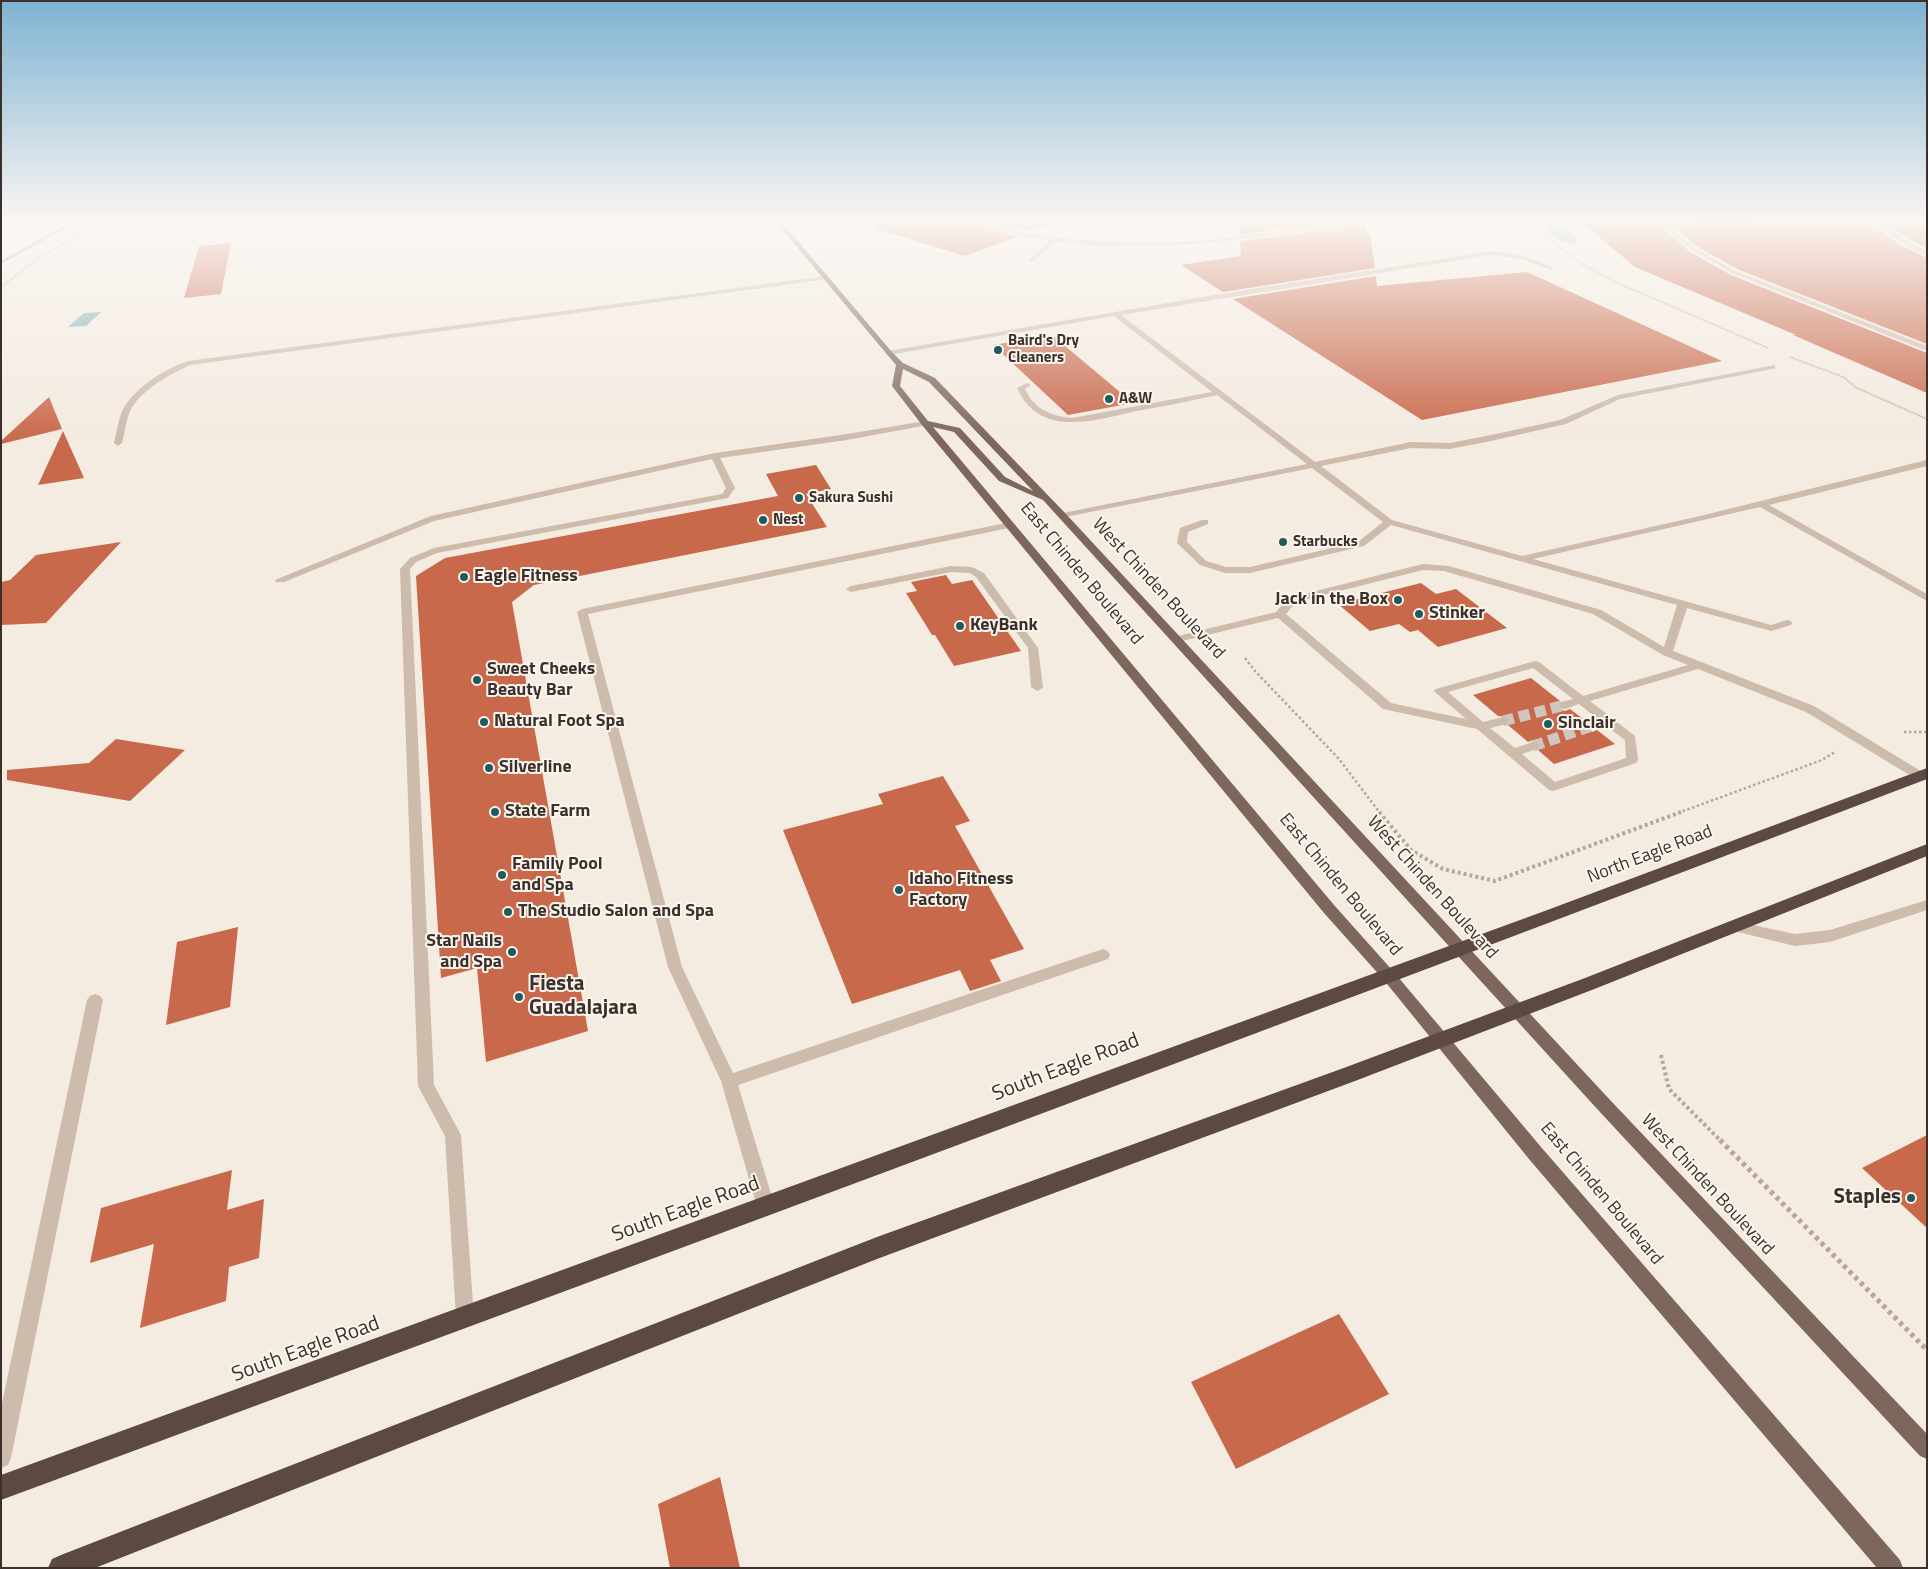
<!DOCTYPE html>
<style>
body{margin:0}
#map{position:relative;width:1928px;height:1569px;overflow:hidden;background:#f4ebe1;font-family:"Titillium Web",sans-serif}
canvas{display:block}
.frame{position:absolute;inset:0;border:2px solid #3b302b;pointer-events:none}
</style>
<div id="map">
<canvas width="1928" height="1569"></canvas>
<div class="frame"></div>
</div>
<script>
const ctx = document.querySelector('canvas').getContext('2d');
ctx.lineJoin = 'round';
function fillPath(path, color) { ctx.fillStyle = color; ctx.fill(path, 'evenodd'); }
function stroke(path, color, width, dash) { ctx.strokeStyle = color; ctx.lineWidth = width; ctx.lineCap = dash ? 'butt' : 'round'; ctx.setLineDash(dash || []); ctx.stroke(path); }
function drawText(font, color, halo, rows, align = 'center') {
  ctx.font = font + ' "Titillium Web",sans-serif'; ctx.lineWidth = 4; ctx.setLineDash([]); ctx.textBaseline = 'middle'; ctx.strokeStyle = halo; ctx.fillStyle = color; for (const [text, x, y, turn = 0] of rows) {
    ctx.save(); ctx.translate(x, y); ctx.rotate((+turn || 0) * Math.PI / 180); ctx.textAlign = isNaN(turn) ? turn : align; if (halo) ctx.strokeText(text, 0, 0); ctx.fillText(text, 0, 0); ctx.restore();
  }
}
const water = new Path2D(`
 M101 312 86 326 68 327 84 313Z`);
const stream = new Path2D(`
 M73 221H79L1 264V261Z`);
const canal = new Path2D(`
 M1542 221H1560L1577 239 1574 243C1560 246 1549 232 1542 221Z`);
const building = new Path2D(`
 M875 221H966L1017 237 965 256 874 228Z
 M987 221H1050V224L1031 231Z
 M1239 221H1331L1240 235Z
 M1359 221H1365L1366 234 1370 233 1375 268 1223 292 1181 265 1241 256 1240 241 1335 229Z
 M1580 221H1655L1690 252 1731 275 1927 353V393L1793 335H1796L1635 267Z
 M1667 221 1867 222 1902 246 1927 258V344L1737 269 1696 246Z
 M1880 223 1927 224V249L1890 227Z
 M231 243 221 294 184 298 199 246Z
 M1527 272 1722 361 1422 420 1233 299 1376 276 1377 286Z
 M1052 335 1133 403 1068 415 993 345Z
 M49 397 62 429 1 444V441Z
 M63 431 84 478 38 485Z
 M816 465 831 489 806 494 827 527 534 585 512 602 588 1031 486 1062 477 968 441 978 416 576 445 558 778 496 766 474Z
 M121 542 46 623 1 625V582L10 580 36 555Z
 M946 575 952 584 972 580 1021 651 954 666 935 635H932L906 593 917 591 911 582Z
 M1421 583 1436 594 1456 589 1507 628 1438 647 1418 630 1410 632 1399 624 1370 631 1338 604Z
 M1531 678 1560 701 1557 704 1559 709 1565 711 1570 709 1587 722 1584 725 1586 730 1592 732 1597 730 1615 744 1554 764 1538 750 1541 747 1539 742 1533 740 1528 742 1508 725 1511 722 1509 717 1498 716 1473 695Z
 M116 739 185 750 130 801 7 780V770L89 763Z
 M943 776 970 821 955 826 1024 949 990 960 1001 981 970 991 960 970 852 1004 783 830 883 804 878 794Z
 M238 927 230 1007 166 1025 177 942Z
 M1927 1135V1228L1862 1168Z
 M232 1170 227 1210 264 1199 259 1258 229 1267 226 1301 140 1328 154 1244 90 1263 101 1208Z
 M1339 1314 1389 1394 1236 1469 1191 1382Z
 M720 1477 740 1568H670L658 1504Z`);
const minorTunnel = new Path2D(`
 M1503 721 1565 705
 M1533 746 1592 726`);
const pathFar3 = new Path2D(`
 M1537 221 1556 245 1580 263 1620 284 1768 348
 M1 287 36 260 101 221
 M1790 357 1843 377 1857 388 1927 419`);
const pathFar2 = new Path2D(`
 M1245 658 1255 671 1339 759 1380 813
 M1904 732H1927
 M1678 813 1822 760 1835 752`);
const pathFar1 = new Path2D(`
 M1379 812 1411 850 1443 869 1495 881 1681 812
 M1661 1055 1669 1089 1721 1141`);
const path = new Path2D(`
 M1720 1140 1927 1350`);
const minor = new Path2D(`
 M968 221H978C1098 256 1223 243 1344 221H1357C1341 229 1312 230 1293 233 1214 244 1135 251 1055 242L1031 263 1029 262V260L1049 241 1007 233Z
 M1657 221H1664L1695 248 1736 271 1927 346V351L1732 273 1691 250Z
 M1868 221C1881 221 1913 245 1927 251V256L1903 244Z
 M1492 251 1524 256 1554 268 1551 270 1521 259 1492 255 1121 315 1315 462 1411 442 1450 443 1491 435 1560 420 1618 395 1775 365V369H1772L1620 399 1566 424 1491 441 1450 449 1411 448 1321 466 1392 520 1522 556 1700 516 1927 460V466L1769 505 1927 594V601L1760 507 1533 559 1771 625 1787 620 1791 621 1792 623 1791 625 1771 631 1687 608 1673 651 1814 706 1924 773 1926 776 1924 779H1916L1806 712 1698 669 1590 701 1635 736 1638 760 1636 763 1553 791 1549 790 1477 729 1383 709 1278 618 1178 642 1174 641 1173 639 1174 637 1276 612 1288 598 1423 564 1449 566 1601 610 1664 647 1677 605 1391 525 1364 546 1250 573H1225L1200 565 1179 545 1177 543 1180 528 1202 520H1208V524L1188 532 1187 542 1206 561 1226 567H1250L1358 542 1383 522 1312 468 1060 518 1058 516 1063 513 1307 464 1217 395C1191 401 1164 406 1137 411 1095 420 1040 439 1017 388L1027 383 1031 385 1025 389C1034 409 1051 416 1072 418L1212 392 1114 316 888 355 884 353 888 351 1220 294ZM1423 570 1444 571 1593 614 1663 655 1688 665 1583 696 1539 662 1535 661 1436 689 1434 691 1436 693 1466 719 1391 703 1286 614 1296 602ZM1533 668 1573 699 1561 702 1559 705 1561 708 1565 709 1579 704 1599 720 1588 723 1586 726 1588 729 1592 730 1606 726 1625 740 1626 758 1555 782 1522 754 1537 749 1539 746 1537 743 1533 742 1515 748 1490 728 1507 724 1509 721 1507 718 1503 717 1483 722 1448 692Z
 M826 276 829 278 828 279 190 365C169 375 143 389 131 409 126 419 125 432 122 443L118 446 114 443C117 432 118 419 123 409 135 388 165 368 188 361Z
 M925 421 929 423 928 425 847 440 720 458 735 488 728 498 437 553 416 562 410 569 434 1085 461 1135 474 1318 472 1325 465 1327 458 1325 456 1318 445 1136 418 1086 400 569 410 558 434 548 722 494 726 488 712 459 434 521 284 582H276L275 580 431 516 715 453 847 434Z
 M1011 522 1016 525 1014 527 588 614 682 967 733 1073 1103 949 1108 951 1110 955 1108 959 738 1085 775 1207 772 1213 766 1215 760 1213 757 1207 721 1081 668 967 577 612 582 609Z
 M951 566 972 567 984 573 1038 648 1043 687 1041 689 1037 691 1031 687 1028 648 976 577 970 573 951 572 851 592 846 589 851 586Z
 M1927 900V910L1830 942 1795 946 1734 931 1729 930 1727 926 1729 922 1734 921 1795 934 1830 930Z
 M95 994 100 996 103 1000 11 1458 8 1465 1 1468V1408L87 1000 90 996Z`);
const major = new Path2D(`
 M775 221H781L891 351 903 363 935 378 1066 514 1611 1101 1927 1434V1459L1920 1456 1599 1111 1043 500 999 481 954 432 933 427 1334 905 1393 971 1541 1147 1900 1560 1903 1568H1877L1529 1159 1383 979 1324 913 922 425 892 386 896 365ZM903 369 929 382 1033 491 1005 477 960 428 928 421 900 386Z`);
const highway = new Path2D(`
 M1927 768V779C1287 1024 644 1262 1 1500V1475L1542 912Z
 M1927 844V856L1597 988 1355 1081 877 1259 95 1568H48L52 1559 61 1555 877 1237 1341 1069 1585 978Z`);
const markers = [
 [998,350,5,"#1f5a5e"],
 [1109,399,5,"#1f5a5e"],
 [799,498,5,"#1f5a5e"],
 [763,520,5,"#1f5a5e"],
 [1283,542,5,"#1f5a5e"],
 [464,577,5,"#1f5a5e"],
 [1398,600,5,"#1f5a5e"],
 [1419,614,5,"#1f5a5e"],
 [960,626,5,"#1f5a5e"],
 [477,680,5,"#1f5a5e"],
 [484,722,5,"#1f5a5e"],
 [1548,724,5,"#1f5a5e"],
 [489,768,5,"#1f5a5e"],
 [495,812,5,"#1f5a5e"],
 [502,875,5,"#1f5a5e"],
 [899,890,5,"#1f5a5e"],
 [508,912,5,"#1f5a5e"],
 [512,952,5,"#1f5a5e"],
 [519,997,5,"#1f5a5e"],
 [1911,1198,5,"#1f5a5e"]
];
const farPoinames = [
 ["Baird's Dry",1008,341],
 ["Cleaners",1008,358],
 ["A&W",1119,399],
 ["Sakura Sushi",809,498],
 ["Nest",773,520],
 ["Starbucks",1293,542]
];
const streetNames = [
 ["East Chinden Boulevard",1081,574,50],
 ["West Chinden Boulevard",1158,589,47],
 ["North Eagle Road",1650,855,-21],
 ["East Chinden Boulevard",1340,885,50],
 ["West Chinden Boulevard",1432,888,48],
 ["West Chinden Boulevard",1707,1185,47],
 ["East Chinden Boulevard",1601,1194,50]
];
const poiNames = [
 ["Eagle Fitness",474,577],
 ["Jack in the Box",1388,600,"right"],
 ["Stinker",1429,614],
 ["KeyBank",970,626],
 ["Sweet Cheeks",487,670],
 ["Beauty Bar",487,691],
 ["Natural Foot Spa",494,722],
 ["Sinclair",1558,724],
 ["Silverline",499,768],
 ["State Farm",505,812],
 ["Family Pool",512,865],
 ["and Spa",512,886],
 ["Idaho Fitness",909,880],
 ["Factory",909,901],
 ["The Studio Salon and Spa",518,912],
 ["Star Nails",502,942,"right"],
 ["and Spa",502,963,"right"]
];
const nearPoinames = [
 ["Fiesta",529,985],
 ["Guadalajara",529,1009],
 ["Staples",1901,1198,"right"]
];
const nearStreetnames = [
 ["South Eagle Road",1066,1068,-21],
 ["South Eagle Road",686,1210,-20],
 ["South Eagle Road",306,1350,-20]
];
fillPath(water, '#7fb0b2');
fillPath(stream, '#7fb0b2');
fillPath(canal, '#7fb0b2');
fillPath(building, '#c8694b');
stroke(minorTunnel, '#cfc6bd', 11, [11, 5.5]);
stroke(pathFar3, '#b9a596', 2, [1, 1]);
stroke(pathFar2, '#b9a596', 2.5, [2.5, 2.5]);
stroke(pathFar1, '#b9a596', 4, [3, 3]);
stroke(path, '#b9a596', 5, [4, 4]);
fillPath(minor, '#cdbbac');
fillPath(major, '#7d675c');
fillPath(highway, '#5c4a42');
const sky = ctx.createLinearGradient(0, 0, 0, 441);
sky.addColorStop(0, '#7eb2d2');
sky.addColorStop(0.5, '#faf6f2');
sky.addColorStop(1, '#faf6f200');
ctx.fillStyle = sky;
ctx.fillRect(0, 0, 1928, 441);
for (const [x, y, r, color] of markers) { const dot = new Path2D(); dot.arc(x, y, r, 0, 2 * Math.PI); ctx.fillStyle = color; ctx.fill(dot); stroke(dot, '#fbf5ee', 2); }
drawText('bold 15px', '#3b302b', '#fbf5ee', farPoinames, 'left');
drawText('18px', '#3b302b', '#fbf5ee', streetNames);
drawText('bold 18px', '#3b302b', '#fbf5ee', poiNames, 'left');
drawText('bold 21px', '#3b302b', '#fbf5ee', nearPoinames, 'left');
drawText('21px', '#3b302b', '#fbf5ee', nearStreetnames);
</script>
